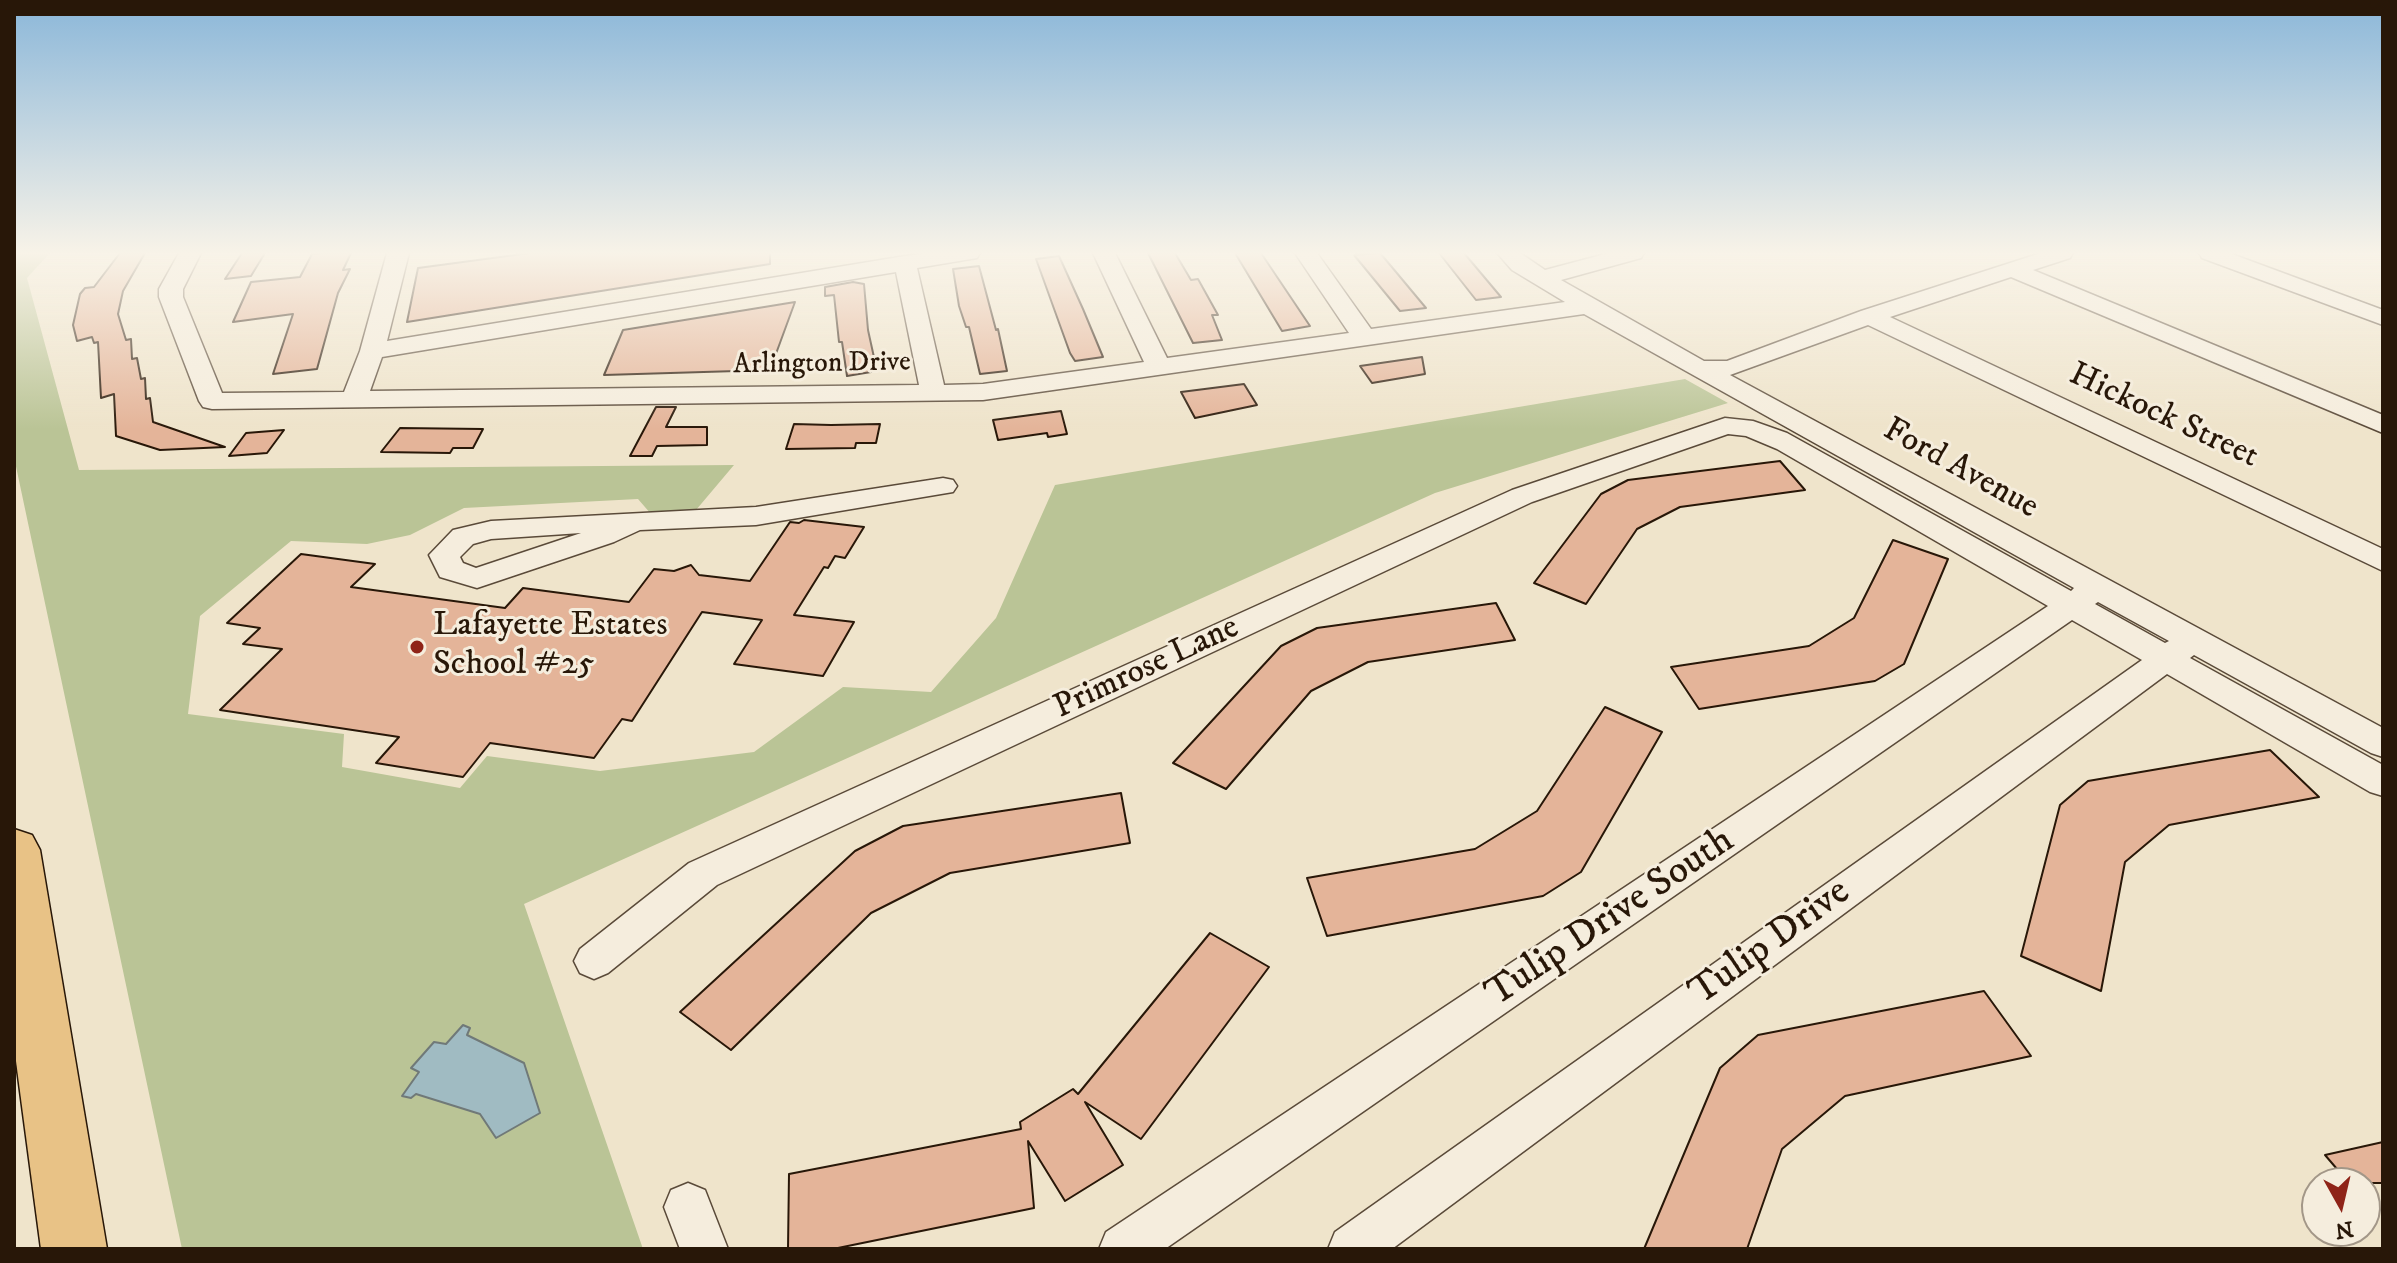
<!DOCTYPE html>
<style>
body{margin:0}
#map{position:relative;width:2397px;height:1263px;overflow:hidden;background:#efe4cb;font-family:"IM FELL DW Pica",serif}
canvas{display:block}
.frame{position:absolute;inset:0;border:16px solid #281708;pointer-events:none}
.north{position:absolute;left:2301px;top:1167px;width:80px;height:80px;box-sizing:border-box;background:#f5eddd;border:2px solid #a39788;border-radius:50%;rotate:172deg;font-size:22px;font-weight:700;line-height:32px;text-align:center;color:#281708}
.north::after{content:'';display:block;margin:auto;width:28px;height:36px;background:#8f2418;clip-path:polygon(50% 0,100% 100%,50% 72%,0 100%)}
</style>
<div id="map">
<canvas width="2397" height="1263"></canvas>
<div class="frame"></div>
<div class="north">N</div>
</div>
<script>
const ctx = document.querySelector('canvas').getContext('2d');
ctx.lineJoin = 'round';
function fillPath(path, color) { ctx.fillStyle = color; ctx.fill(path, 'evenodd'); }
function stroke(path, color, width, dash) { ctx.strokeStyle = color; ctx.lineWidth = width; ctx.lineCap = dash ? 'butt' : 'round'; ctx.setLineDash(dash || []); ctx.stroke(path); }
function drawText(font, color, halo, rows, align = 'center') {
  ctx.font = font + ' "IM FELL DW Pica",serif'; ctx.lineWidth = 6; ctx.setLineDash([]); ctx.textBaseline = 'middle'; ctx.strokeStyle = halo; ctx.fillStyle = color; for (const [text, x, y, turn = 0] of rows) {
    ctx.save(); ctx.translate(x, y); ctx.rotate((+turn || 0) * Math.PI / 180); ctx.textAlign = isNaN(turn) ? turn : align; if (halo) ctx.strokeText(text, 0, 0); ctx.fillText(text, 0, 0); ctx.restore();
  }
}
const green = new Path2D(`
 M14 253H50L27 278 79 470 734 465 696 510 651 514 638 499 464 508 410 535 367 544 291 541 200 616 188 714 344 734 342 767 460 788 487 756 600 771 754 752 843 687 931 692 996 618 1055 485 1685 379 1728 403 1435 493 524 904 643 1249H182L14 457Z`);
const water = new Path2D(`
 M463 1025 470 1028 467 1035 524 1063 540 1113 496 1138 480 1114 416 1094 411 1098 402 1096 419 1072 411 1068 434 1042 446 1044Z`);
const building = new Path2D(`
 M120 253H145L123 291 118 314 126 340 131 339 132 359 137 358 141 379 145 378 146 399 150 398 153 422 225 447 160 450 116 436 114 394 101 398 98 342 94 343 92 337 77 341 73 325 80 294 85 288 94 287Z
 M242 253H265L251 276 225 279Z
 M323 253H351L343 270 350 269 338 293 317 369 273 374 293 314 233 322 251 282 300 277 312 254Z
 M530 253H770V264L407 322 418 268Z
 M1148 253H1175L1191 280 1198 279 1218 315H1212L1222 340 1193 343Z
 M1235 253H1261L1310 326 1282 331Z
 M1380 253 1391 266 1426 308 1400 311 1354 255Z
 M1439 253H1464L1501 297 1476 300Z
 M1059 256 1083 309 1103 357 1075 361 1070 353 1036 259Z
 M979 266 996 330 998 329 1007 371 980 374 969 327H966L959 306 953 269Z
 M853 282 864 284 868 330 877 371 847 376 842 342H839L834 295 825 296V287Z
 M795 302 770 370 604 375 623 330Z
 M1422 357 1425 374 1372 383 1360 366Z
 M1244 384 1257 405 1195 418 1181 392Z
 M656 407H676L666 427H707V445L657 446 652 456H630Z
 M1061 411 1067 434 1048 437 1047 433 998 440 993 420Z
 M794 424 831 425 880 424 876 443H856L855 448 786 449Z
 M400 428 483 429 473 448H453L450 453 381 452Z
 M284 430 267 453 229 456 246 433Z
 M1780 461 1805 490 1680 507 1637 529 1586 604 1534 583 1601 494 1628 480Z
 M804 520 864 527 845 558 835 556 828 568 824 567 794 615 854 622 823 676 734 664 762 620 702 612 632 721 622 719 594 758 490 743 463 777 376 763 399 737 220 710 282 649 243 644 260 628 227 623 301 554 375 564 351 587 505 608 523 588 629 602 654 569 674 571 691 565 699 575 750 581 790 522 799 523Z
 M1893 540 1948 559 1904 664 1875 681 1699 709 1671 667 1809 646 1854 618Z
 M1496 603 1515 640 1368 662 1311 691 1226 789 1173 763 1281 646 1317 628Z
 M1605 707 1662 732 1581 872 1543 896 1327 936 1307 878 1475 849 1537 811Z
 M2270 750 2319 797 2169 825 2125 862 2101 991 2021 956 2060 805 2088 781Z
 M1121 793 1130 843 950 873 871 913 731 1050 680 1012 855 851 903 826Z
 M1210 933 1269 967 1141 1139 1085 1102 1123 1165 1065 1201 1028 1141 1034 1208 833 1249H788L789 1174 1021 1129 1020 1122 1073 1089 1078 1094Z
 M1984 991 2031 1056 1845 1096 1782 1149 1747 1249H1644L1720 1068 1758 1035Z
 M2383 1142V1183H2349L2325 1155Z`);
const minor = new Path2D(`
 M179 253H201L183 289V297L222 393 344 392 360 351 387 253H409L387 341 905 256 931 253H980L977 258 917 268 944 385 983 384 1144 362 1093 253H1115L1167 358 1349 333 1295 253H1317L1371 329 1565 302 1512 270 1497 253H1520L1545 270 1609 253H1644L1641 258 1561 280 1704 361H1727L1861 311 2041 253H2073L2070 258 2033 270 2383 415V433L2011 277 1890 317 2383 549V571L1868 325 1730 375 2383 728V757L2371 753 2194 655 2190 658 2383 765V796L2370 792 2167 674 1392 1249H1328L1335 1232 2142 660 2072 620 1165 1249H1099L1106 1232 2048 606 1777 449 1746 436 1728 434 1532 502 717 885 608 973 594 979 580 973 574 961 580 949 689 863 1512 490 1725 418 1753 421 1787 433 2071 591 2074 588 1584 314 983 400 212 409 203 407 199 401 159 297V289ZM896 272 919 385 370 391 382 357ZM2098 602 2169 641 2165 643 2095 604Z
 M2199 253H2229L2383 310V325L2202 258Z
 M943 478 953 480 957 486 953 492 756 525 640 530 614 542 477 588 440 577 429 555 453 530 491 521 756 507ZM581 533 476 568 463 563 460 557 473 544 491 539Z
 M688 1183 705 1190 728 1249H680L664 1207 671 1190Z`);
const highway = new Path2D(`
 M14 829 32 835 40 850 107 1249H41L14 1046Z`);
const markers = [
 [417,647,8,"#8f2418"]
];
const farStreetnames = [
 ["Arlington Drive",822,365,-1]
];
const streetNames = [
 ["Hickock Street",2163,417,25],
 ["Ford Avenue",1960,470,29],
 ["Primrose Lane",1147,669,-25]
];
const poiNames = [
 ["Lafayette Estates",433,627],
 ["School #25",433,666]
];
const nearStreetnames = [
 ["Tulip Drive South",1611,919,-34],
 ["Tulip Drive",1771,944,-36]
];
fillPath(green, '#bac496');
fillPath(water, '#a0bbc2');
stroke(water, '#707978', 2);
fillPath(building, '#e4b499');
stroke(building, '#281708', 2);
stroke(minor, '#5a4a39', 3);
stroke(highway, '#281708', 3);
fillPath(minor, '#f5eddd');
fillPath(highway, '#e8c286');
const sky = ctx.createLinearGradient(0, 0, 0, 429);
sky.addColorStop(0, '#8bb7d9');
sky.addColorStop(0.59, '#f8f3e8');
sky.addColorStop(1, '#f8f3e800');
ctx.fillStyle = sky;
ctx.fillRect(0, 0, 2397, 429);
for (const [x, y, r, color] of markers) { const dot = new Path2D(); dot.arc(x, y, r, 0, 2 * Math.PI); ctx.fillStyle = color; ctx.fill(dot); stroke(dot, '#f5eddd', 3); }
drawText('28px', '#281708', '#f5eddd', farStreetnames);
drawText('34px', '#281708', '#f5eddd', streetNames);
drawText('34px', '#281708', '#f5eddd', poiNames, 'left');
drawText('40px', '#281708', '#f5eddd', nearStreetnames);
</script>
